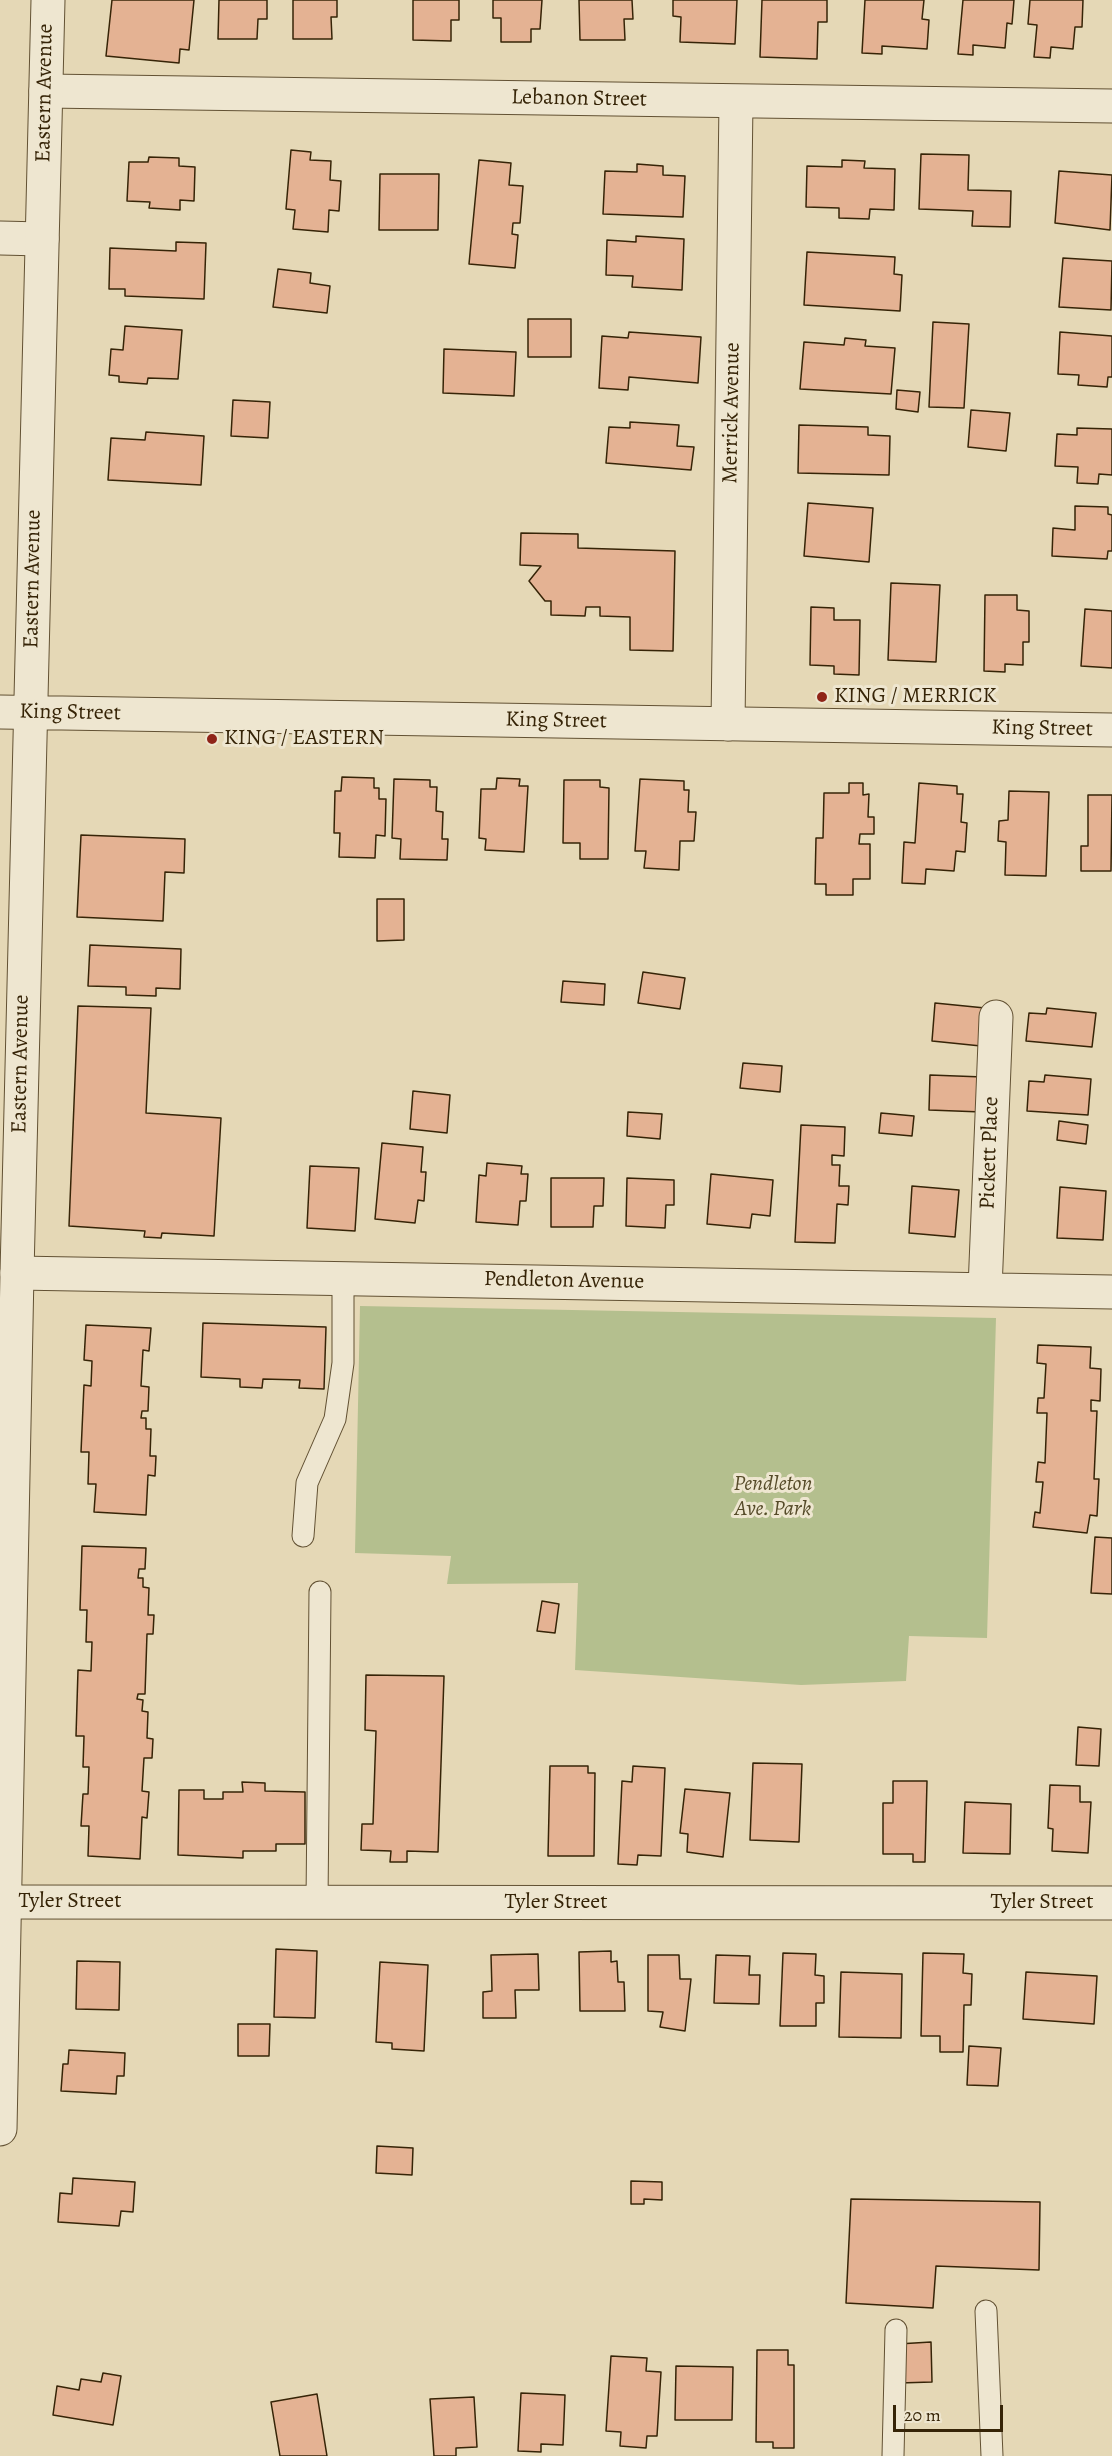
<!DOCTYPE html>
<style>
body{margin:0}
#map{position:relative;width:1112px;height:2456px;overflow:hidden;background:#e5d8b6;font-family:Alegreya,serif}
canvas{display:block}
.scale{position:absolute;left:893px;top:2405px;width:110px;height:27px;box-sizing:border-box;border:3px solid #362407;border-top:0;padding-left:8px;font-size:18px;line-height:21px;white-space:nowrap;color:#362407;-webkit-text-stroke:4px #eee6d0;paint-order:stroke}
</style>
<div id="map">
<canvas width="1112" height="2456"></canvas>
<div class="scale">20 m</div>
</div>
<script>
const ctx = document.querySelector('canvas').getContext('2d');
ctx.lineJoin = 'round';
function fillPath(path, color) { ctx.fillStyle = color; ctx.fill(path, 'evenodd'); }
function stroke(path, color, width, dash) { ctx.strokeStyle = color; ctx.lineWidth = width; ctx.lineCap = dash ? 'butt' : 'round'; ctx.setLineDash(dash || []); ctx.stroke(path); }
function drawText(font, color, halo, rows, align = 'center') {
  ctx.font = font + ' Alegreya,serif'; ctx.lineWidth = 6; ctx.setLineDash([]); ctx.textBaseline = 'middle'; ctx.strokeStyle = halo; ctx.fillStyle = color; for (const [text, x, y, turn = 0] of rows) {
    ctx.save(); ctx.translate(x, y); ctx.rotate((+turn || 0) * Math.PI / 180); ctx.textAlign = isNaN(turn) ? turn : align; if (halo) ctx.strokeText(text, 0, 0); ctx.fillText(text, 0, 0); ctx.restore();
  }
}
const green = new Path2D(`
 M360 1306 996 1318 987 1638 909 1636 906 1681 801 1685 575 1670 578 1583 447 1584 451 1556 355 1553Z`);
const building = new Path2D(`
 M112 0H194L189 50 180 49 179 63 106 56Z
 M219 0H267V19H258L257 39H218Z
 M293 0H337V17H331L332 39H293Z
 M413 0H459V20H451V41L413 40Z
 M493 0H542L540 29H531V42H501V18H493Z
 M579 0H632L633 19H624L625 40H580Z
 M673 0H737L735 44 680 42 681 17 673 16Z
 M762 0H827V22H818L817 59 760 57Z
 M865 0H924L922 19 929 20 927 49 882 46V54L862 53Z
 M963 0H1014L1012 24 1007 23 1005 48 973 45V55L958 54Z
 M1030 0H1083L1082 27H1075L1073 49 1051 47 1050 58 1034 57 1037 25 1028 24Z
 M291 150 311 152 310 160 331 161 330 180 341 181 339 211 329 210 328 232 293 229 295 210 286 209Z
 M921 154 969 155 968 190 1011 191 1010 227 972 226 973 211 919 209Z
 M149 157 179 158V166L195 167 194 201 180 200V210L149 208 150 202 127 201 129 162H148Z
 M479 160 511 163 509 185 523 186 520 223H513L512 234 518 235 515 268 469 264Z
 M842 160 865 161 864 168 895 169 894 210 870 209 869 219 839 218V208L806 207 807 166 842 167Z
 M637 164 663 166V175L685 176 683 217 603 214 605 171 637 172Z
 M1059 171 1112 175 1110 230 1055 223Z
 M380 174H439L438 230H379Z
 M636 236 684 239 682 290 632 287 633 276 606 275 607 240 636 242Z
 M176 242 206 243 204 299 125 296V289H109L110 248 176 251Z
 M807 252 895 257 894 274 902 275 900 311 804 305Z
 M1063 258 1112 261 1111 310 1059 307Z
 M278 269 311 273 310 283 330 286 327 313 273 307Z
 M528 319H571V357H528Z
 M933 322 969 324 964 408 929 407Z
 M125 326 182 330 178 379 148 378 147 384 119 382V376L109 375 111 349 123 350Z
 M629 332 701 337 698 383 629 377 628 390 599 388 602 336 628 338Z
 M1060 332 1112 336V377H1108L1107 387 1078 385 1079 375 1058 374Z
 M845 338 866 340 865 346 895 348 891 394 800 389 804 342 844 345Z
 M444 349 516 352 514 396 443 393Z
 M897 390 920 392 918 412 896 409Z
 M233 400 270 402 268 438 231 436Z
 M971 410 1010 413 1006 451 968 447Z
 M630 422 679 425 677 446 694 447 691 470 606 463 609 427 630 428Z
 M799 425 868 427V435L890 436 889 475 798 473Z
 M1077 428 1112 429V475L1099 474 1098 484 1077 483 1078 467 1055 466 1057 434 1077 435Z
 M146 432 204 436 201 485 108 480 111 438 145 440Z
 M808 503 873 508 869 562 804 556Z
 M1075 506 1108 507V514L1112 515V551H1108L1107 559 1052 556 1053 528 1075 530Z
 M521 533 578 534V548L675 551 673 651 630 650V617L600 616V607H586L585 616 551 615V601H545L529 581 541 566 520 565Z
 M891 583 940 585 936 662 888 660Z
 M985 595H1017V610L1029 611V642H1023V665L1005 664V672L984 671Z
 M811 607 834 608V620H860L859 675 834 674V666L810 665Z
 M1085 609 1112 611V668L1081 666Z
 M342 777 374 778V788H379V799H386L385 836 376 835 375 858 339 857 340 833H334L335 791H341Z
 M497 778 520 779 519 786H528L524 852 485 850 486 839 479 838 481 789H496Z
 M394 779 430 780V787H437L436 811 443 812 442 839H448L447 860 400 859 401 839 392 838Z
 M640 779 684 781V790H689L688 812H696L694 841H680L679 870 644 868 646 851H635Z
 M564 780H600V787L609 788 608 859H580V843H563Z
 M849 783H863V795L869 794 868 817H874V834H860L859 844H870V879H853V895H826V884H815L816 838H823L824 793H849Z
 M919 783 957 786V794H963L961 822 967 823 965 852 956 851 954 871 926 869 925 884 902 883 904 842 915 843Z
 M1009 791 1049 792 1046 876 1005 875 1006 842 998 841 999 821 1008 820Z
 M1088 795H1112L1111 871H1081V846H1088Z
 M81 835 185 839 184 873 165 872 163 921 77 917Z
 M377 899H404V940L377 941Z
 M90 945 181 949 180 989 156 988V996L126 995V987L88 986Z
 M643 972 685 978 680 1009 638 1003Z
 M563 981 605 984 604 1005 561 1002Z
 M935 1003 985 1008 981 1046 932 1041Z
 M78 1006 151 1008 146 1113 221 1118 214 1236 162 1233 161 1238 144 1237 145 1231 69 1226Z
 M1047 1008 1096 1013 1092 1047 1026 1041 1029 1013 1046 1014Z
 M743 1063 782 1066 780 1092 740 1088Z
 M930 1075 983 1077 982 1112 929 1110Z
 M1045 1075 1091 1079 1088 1115 1027 1111 1029 1081 1044 1082Z
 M413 1091 450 1095 447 1133 410 1129Z
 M628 1112 662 1114 660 1139 627 1136Z
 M881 1113 914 1116 912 1136 879 1133Z
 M1059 1121 1088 1125 1086 1144 1057 1140Z
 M801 1125 845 1127 844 1156 832 1155V1165H840L839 1186H849L848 1205 837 1204 835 1243 795 1242Z
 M382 1143 423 1147 421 1172H426L424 1201 418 1200 415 1223 375 1219Z
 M487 1163 522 1166 521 1174H528L526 1201H520L518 1225 476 1222 479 1175 486 1176Z
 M310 1166 359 1168 355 1231 307 1228Z
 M711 1174 773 1180 770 1216 752 1214 750 1228 707 1224Z
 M551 1178H604L603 1206H594L593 1227H551Z
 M627 1178 674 1180V1205H666L665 1228 626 1226Z
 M912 1186 959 1190 955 1237 909 1233Z
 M1060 1187 1106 1191 1103 1240 1057 1238Z
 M203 1323 326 1327 324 1389 299 1388 300 1380 263 1379 262 1388 240 1387V1379L201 1377Z
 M86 1325 151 1328 149 1351 143 1350 141 1386 149 1387 148 1411H142L141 1418H146V1429H151L150 1456H156L155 1476 148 1475 146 1515 94 1512 96 1484H88L89 1452H81L84 1385 91 1386 92 1361 84 1360Z
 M1038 1345 1091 1347 1090 1368 1101 1369 1100 1401 1091 1400V1411H1097L1094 1479H1099L1097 1516 1090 1515 1087 1533 1033 1527 1035 1512 1040 1513 1043 1482H1036L1038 1462 1045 1463 1047 1413H1037L1038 1398H1044L1046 1364 1037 1363Z
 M1095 1537 1112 1538V1594L1091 1593Z
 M82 1546 146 1548 145 1569H139L138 1578H143V1587L149 1588 148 1615H154L153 1634H147L145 1694H138L137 1699 143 1700 142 1711 148 1712 147 1738 153 1739 152 1758H144L142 1791 149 1792 147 1818 142 1817 140 1859 88 1856 89 1826H81L83 1794H88L89 1767H83L84 1736H76L78 1670 91 1671 92 1642H86L87 1610H80Z
 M542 1601 559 1604 555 1633 537 1631Z
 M366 1675 444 1676 438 1852 407 1851V1862H390L391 1851 361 1850 362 1824H373L376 1731 365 1730Z
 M1078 1727 1101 1729 1099 1766 1076 1765Z
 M753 1763 802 1764 799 1842 750 1840Z
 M550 1766H588V1773H595L594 1856H548Z
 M633 1766 665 1768 661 1856 638 1855 637 1865 618 1864 622 1781 632 1782Z
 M893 1781H927L925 1862H913V1854H883V1803H893Z
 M242 1782 265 1783V1791L305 1792V1844H276V1851H243V1858L178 1855 179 1790H204V1799H223V1792H243Z
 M1050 1785 1080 1786V1802H1091L1088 1853 1052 1851 1053 1829 1048 1828Z
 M685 1789 730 1793 723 1857 687 1852 688 1834 680 1833Z
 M965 1802 1011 1804 1010 1854 963 1853Z
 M276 1949 317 1951 315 2018 274 2017Z
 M611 1951V1962L617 1961 618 1982H624L625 2011H580L579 1952Z
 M783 1953 816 1954 815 1975 824 1976V2003H816V2026H780Z
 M923 1953 964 1954 963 1973 972 1974 971 2005H964L963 2052H940V2036H921Z
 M538 1954 539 1990H515L516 2018H483V1992L492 1991 491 1955Z
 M648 1955H679L680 1979H691L685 2031 660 2027 663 2012 648 2011Z
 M716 1955 750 1956 749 1975H760L759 2004 714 2003Z
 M77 1961 120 1962 119 2010 76 2009Z
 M380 1962 428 1965 424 2051 392 2049V2043L376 2042Z
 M841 1972 902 1974 901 2038 839 2037Z
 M1026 1972 1097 1976 1094 2024 1023 2019Z
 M238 2024H270L269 2056H238Z
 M969 2046 1001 2048 998 2086 967 2085Z
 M69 2050 125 2053 124 2076H117L116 2094 61 2091 63 2064H68Z
 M377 2146 413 2148 412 2175 376 2173Z
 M73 2178 135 2182 133 2212 121 2211 119 2226 58 2222 60 2193 72 2194Z
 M631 2181 662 2182V2200L644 2199V2204H631Z
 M851 2199 1040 2202 1039 2270 936 2266 933 2308 846 2303Z
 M931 2342 932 2382 899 2383 898 2344Z
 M757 2350H788V2365H794V2448H773V2442H756Z
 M611 2356 647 2358 646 2371 661 2372 657 2436H647L646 2448 620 2446 621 2432 606 2431Z
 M676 2366 733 2367 732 2420H675Z
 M103 2373 121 2376 113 2425 53 2415 57 2386 79 2390 81 2379 101 2382Z
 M521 2393 565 2395 563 2445 541 2444V2452L518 2451Z
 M317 2394 327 2456H280L271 2402Z
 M474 2397 477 2447 456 2448V2456H434L430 2399Z`);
const service = new Path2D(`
 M303 1536 307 1483 335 1419 343 1363V1278
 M317 1902 320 1592
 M986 2311 992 2456
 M893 2456 896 2330`);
const minor = new Path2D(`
 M46 91 1112 106
 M0 238 42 239
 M728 724 736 101
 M17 1273 1112 1292
 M985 1289 996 1017
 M0 1902 1112 1903`);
const tertiary = new Path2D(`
 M0 712 1112 730
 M0 2129 17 1273 48 0`);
const markers = [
 [822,697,6,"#8f2418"],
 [212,739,6,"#8f2418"]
];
const streetNames = [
 ["Eastern Avenue",45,93,-89],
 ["Lebanon Street",579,99,1],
 ["Merrick Avenue",732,413,-89],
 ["Eastern Avenue",33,579,-89],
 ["King Street",70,713,1],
 ["King Street",556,721,1],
 ["King Street",1042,729,1],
 ["Eastern Avenue",21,1064,-89],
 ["Pickett Place",990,1153,-88],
 ["Pendleton Avenue",564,1281,1],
 ["Tyler Street",70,1902],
 ["Tyler Street",556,1903],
 ["Tyler Street",1042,1903]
];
const poiNames = [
 ["KING / MERRICK",834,697],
 ["KING / EASTERN",224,739]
];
const parkNames = [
 ["Pendleton",773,1485],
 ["Ave. Park",773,1510]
];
fillPath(green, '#b4bf8e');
fillPath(building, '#e4b293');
stroke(building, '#362407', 1.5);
stroke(service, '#625133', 23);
stroke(minor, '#625133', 35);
stroke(tertiary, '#625133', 35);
stroke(service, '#eee6d0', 21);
stroke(minor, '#eee6d0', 33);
stroke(tertiary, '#eee6d0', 33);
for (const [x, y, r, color] of markers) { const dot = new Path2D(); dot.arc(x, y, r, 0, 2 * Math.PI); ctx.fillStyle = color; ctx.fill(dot); stroke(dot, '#eee6d0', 2); }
drawText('22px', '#362407', '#eee6d0', streetNames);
drawText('22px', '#362407', '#eee6d0', poiNames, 'left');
drawText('italic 22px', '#564b29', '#eee6d0', parkNames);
</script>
